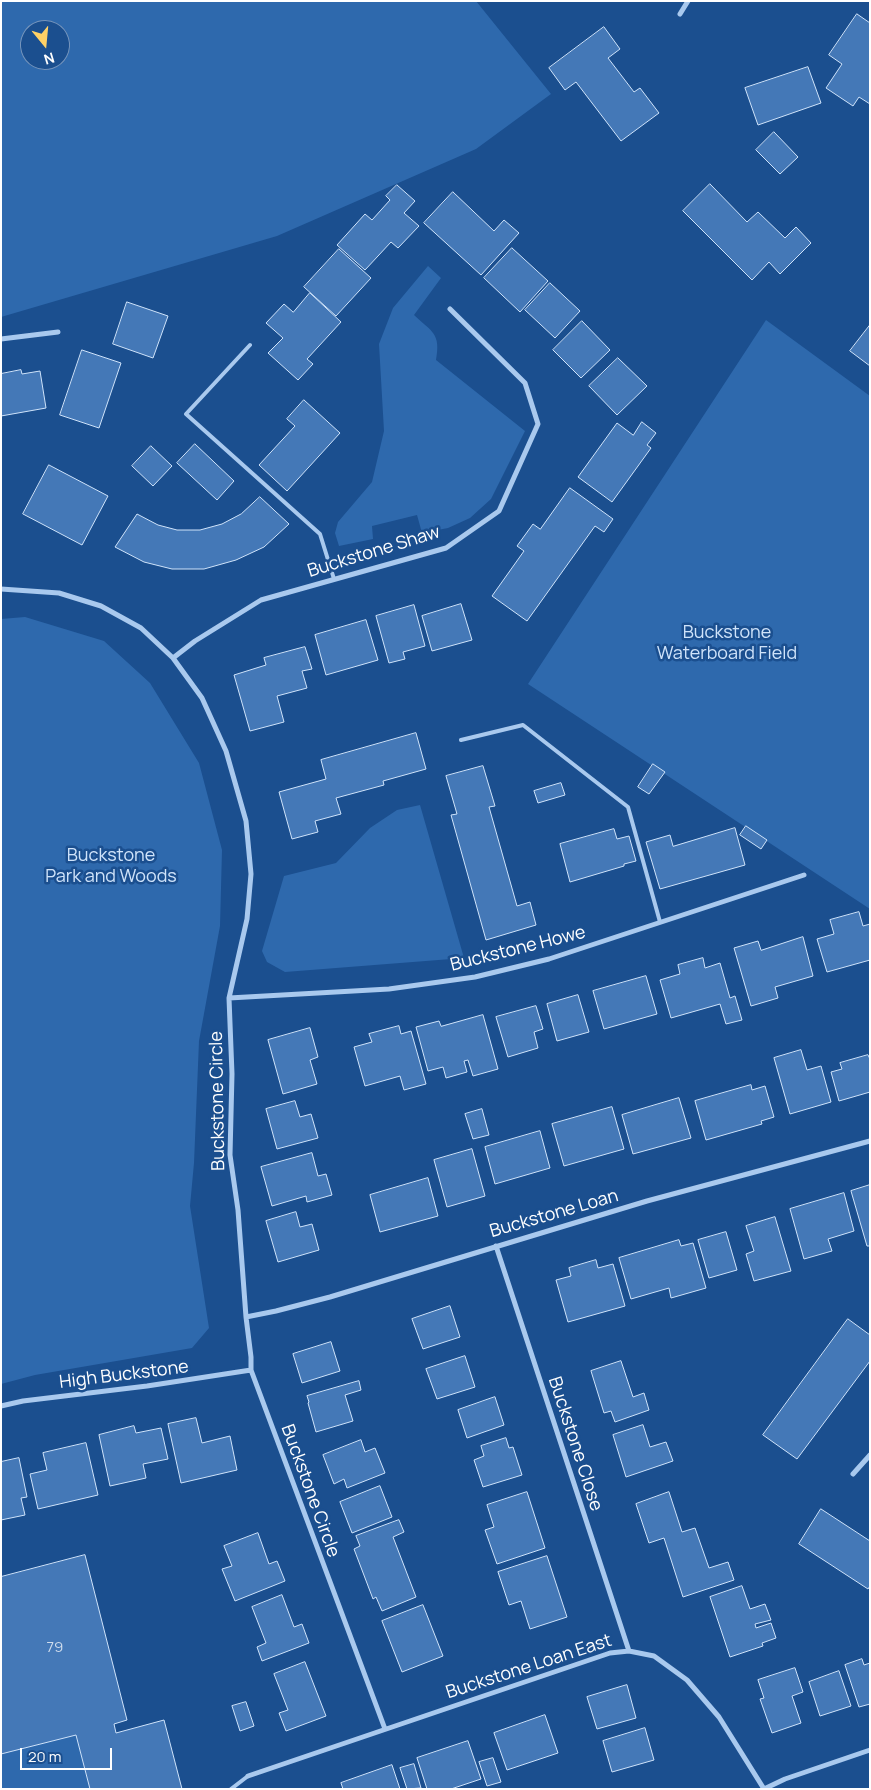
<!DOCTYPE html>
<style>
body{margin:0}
#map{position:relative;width:871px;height:1790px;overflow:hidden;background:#1b4f8f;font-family:Manrope,sans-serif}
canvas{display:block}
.frame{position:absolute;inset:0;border:2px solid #fff;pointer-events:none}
.north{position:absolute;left:20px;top:20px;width:50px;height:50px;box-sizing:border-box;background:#1b4f8f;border:1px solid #7695bc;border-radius:50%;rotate:163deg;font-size:14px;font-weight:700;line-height:20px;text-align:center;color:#fff}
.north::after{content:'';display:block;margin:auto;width:18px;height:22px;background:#ffd166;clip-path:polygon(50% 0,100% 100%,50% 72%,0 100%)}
.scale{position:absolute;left:20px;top:1748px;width:92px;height:22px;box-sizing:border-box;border:2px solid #fff;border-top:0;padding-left:6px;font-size:15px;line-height:18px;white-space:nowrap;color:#fff;-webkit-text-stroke:4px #1b4f8f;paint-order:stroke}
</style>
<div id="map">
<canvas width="871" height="1790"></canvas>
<div class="frame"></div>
<div class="north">N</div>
<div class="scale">20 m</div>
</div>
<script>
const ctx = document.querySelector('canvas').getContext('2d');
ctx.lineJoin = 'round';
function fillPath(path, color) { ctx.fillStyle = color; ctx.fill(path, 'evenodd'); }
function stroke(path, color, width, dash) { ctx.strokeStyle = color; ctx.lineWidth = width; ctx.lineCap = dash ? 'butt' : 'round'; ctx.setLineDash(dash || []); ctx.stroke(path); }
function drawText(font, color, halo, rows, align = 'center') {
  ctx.font = font + ' Manrope,sans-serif'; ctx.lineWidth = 5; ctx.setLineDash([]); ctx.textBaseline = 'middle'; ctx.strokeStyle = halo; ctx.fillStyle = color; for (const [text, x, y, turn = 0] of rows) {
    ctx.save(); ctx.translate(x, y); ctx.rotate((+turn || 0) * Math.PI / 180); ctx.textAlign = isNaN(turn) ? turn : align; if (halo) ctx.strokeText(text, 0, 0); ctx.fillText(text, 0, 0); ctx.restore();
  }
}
const green = new Path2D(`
 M1 1H476L551 94 476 149 277 236 1 317ZM30 30H60V60H30Z
 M428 266 441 278 414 315C432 332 441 333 436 360L525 431 491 499 470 518 448 528 422 533 417 515 372 526 373 539 339 546 335 533 338 522 372 482 384 431 379 344 393 308Z
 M766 320 870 396V909L528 684Z
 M25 617 104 641 150 683 199 763 222 850 220 926 199 1041 194 1163 190 1206 209 1328 192 1348 35 1375 1 1384V619Z
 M420 805 464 958 285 972 267 962 262 951 284 876 336 863 370 828 397 810Z
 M76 1735 90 1789H1V1754Z`);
const building = new Path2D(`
 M857 14 870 23V104L859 97 853 106 826 88 842 64 829 55Z
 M604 27 620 49 608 58 634 92 640 88 659 113 621 141 576 82 565 90 549 68Z
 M808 67 821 103 758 125 745 88Z
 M774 132 798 157 780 174 756 150Z
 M710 184 747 222 758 212 785 238 796 227 811 243 780 274 769 262 752 280 683 211Z
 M397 185 415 201 404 213 419 226 398 248 391 242 365 270 337 245 365 214 372 220 390 200 386 196Z
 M453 192 494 231 504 220 519 233 481 275 424 223Z
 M512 248 548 281 520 312 484 278Z
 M339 249 371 278 336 316 304 287Z
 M550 283 580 311 555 338 525 310Z
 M310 293 341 322 307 359 313 364 298 380 268 353 283 338 266 323 284 304 293 312Z
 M127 302 168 316 153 358 113 344Z
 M582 321 610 350 581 378 553 350Z
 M870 325V366L850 351Z
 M82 350 121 363 99 428 60 415Z
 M618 358 647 386 617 415 589 386Z
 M21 370 22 374 40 371 46 408 1 416V374Z
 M304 400 340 433 287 491 259 465 295 426 287 419Z
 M642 422 656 433 647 445 651 448 612 502 578 477 617 423 633 435Z
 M195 444 234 481 217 500 177 463Z
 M151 446 172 466 153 486 132 466Z
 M49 465 108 496 82 545 23 514Z
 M570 488 613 519 604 532 595 526 527 621 492 596 524 551 517 546 533 524 540 529Z
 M260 497 289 524 264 547 236 560 204 569H172L144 562 115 547 137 514 158 525 177 530H200L222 524 241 514Z
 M461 604 472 640 432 651 422 616Z
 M414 605 425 646 403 652 405 659 389 663 376 616Z
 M366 620 378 660 326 675 315 635Z
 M305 647 312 669 302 671 307 688 277 696 284 722 250 731 234 675 266 665 264 658Z
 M416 733 426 769 383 781 384 785 336 798 341 814 315 821 318 832 292 839 279 792 326 779 321 760Z
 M653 764 665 772 649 794 638 787Z
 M483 766 495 806 489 807 517 906 530 902 536 925 486 940 451 815 457 814 446 776Z
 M561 783 565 795 538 803 534 791Z
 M746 826 767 840 761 849 740 835Z
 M735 828 745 865 660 889 646 842 670 835 673 846Z
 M614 829 617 839 629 836 636 861 624 864V866L570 882 560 844Z
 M859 912 863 926 870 924V960L827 972 817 939 834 934 830 920Z
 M803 937 813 976 775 987 778 998 751 1006 734 948 758 941 761 950Z
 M703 958 705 968 720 963 730 998 735 996 742 1020 726 1024 720 1004 671 1018 660 980 680 974 678 965Z
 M646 976 657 1014 604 1029 593 991Z
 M578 995 589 1032 557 1041 547 1004Z
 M536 1006 543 1029 534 1032 538 1048 508 1057 496 1017Z
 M483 1015 498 1069 473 1076 468 1060 464 1061 467 1072 446 1078 443 1067 428 1071 416 1027 439 1021 441 1026Z
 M399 1026 401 1034 411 1031 426 1084 404 1090 400 1076 365 1086 354 1047 372 1042 369 1034Z
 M310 1028 318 1057 310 1060 317 1084 283 1094 268 1040Z
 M801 1050 807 1070 821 1066 831 1102 790 1114 774 1058Z
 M868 1055 870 1059V1092L839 1101 831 1072 842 1069 840 1063Z
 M751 1085 752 1090 765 1086 774 1117 761 1121 762 1124 706 1140 695 1101Z
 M679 1098 691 1138 633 1154 622 1115Z
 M295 1101 300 1117 311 1114 318 1138 277 1149 266 1109Z
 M612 1107 624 1149 564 1166 552 1124Z
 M482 1109 489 1135 473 1139 465 1114Z
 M540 1131 550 1168 495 1184 485 1147Z
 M472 1149 485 1196 447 1207 434 1160Z
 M312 1153 318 1176 326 1174 332 1195 307 1202 306 1196 272 1206 261 1167Z
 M428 1178 438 1216 380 1232 370 1195Z
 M870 1185V1246H867L851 1191Z
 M844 1193 854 1231 828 1239 832 1251 804 1259 790 1209Z
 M296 1212 300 1227 312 1224 319 1250 278 1262 266 1221Z
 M775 1217 791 1271 754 1281 746 1254 754 1251 746 1226Z
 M726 1232 737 1270 709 1278 698 1240Z
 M679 1240 681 1246 693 1243 706 1288 671 1298 669 1288 631 1299 619 1258Z
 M596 1260 598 1268 613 1264 625 1306 568 1322 556 1280 571 1276 569 1268Z
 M450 1306 460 1337 423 1349 412 1319Z
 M848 1319 870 1335V1361L797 1459 763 1435Z
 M331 1342 340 1371 302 1383 293 1354Z
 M465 1356 475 1387 437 1399 426 1369Z
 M621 1361 633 1397 644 1393 649 1410 615 1422 611 1411 604 1413 591 1371Z
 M359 1381 361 1390 345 1395 353 1421 316 1432 308 1403 309 1402 307 1396Z
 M495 1397 504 1425 467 1438 458 1410Z
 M196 1418 202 1443 230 1436 237 1470 181 1483 168 1424Z
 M643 1425 650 1447 666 1442 673 1461 626 1477 613 1435Z
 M134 1426 136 1433 161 1428 168 1459 143 1464 146 1478 110 1486 99 1435Z
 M506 1438 509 1448 513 1447 522 1475 483 1487 474 1460 484 1456 481 1446Z
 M361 1440 365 1452 375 1448 385 1473 347 1488 344 1479 334 1484 323 1455Z
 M86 1443 98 1495 38 1509 30 1474 47 1470 43 1453Z
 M19 1458 27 1497 21 1498 25 1515 1 1520V1462Z
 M380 1486 392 1517 352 1533 340 1502Z
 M527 1492 545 1548 497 1564 485 1530 494 1527 487 1505Z
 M669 1492 682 1532 695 1528 709 1568 728 1562 734 1580 683 1597 664 1538 649 1543 636 1504Z
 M821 1509 870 1541V1586L868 1589 799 1544Z
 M399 1520 404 1532 393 1537 416 1597 382 1611 376 1597 373 1599 354 1549 360 1546 356 1536Z
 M258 1533 269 1564 277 1561 285 1581 235 1601 222 1569 232 1566 224 1546Z
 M85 1555 127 1720 114 1724 116 1733 164 1720 182 1789H90L76 1735 1 1754V1577Z
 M547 1556 567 1617 530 1629 521 1601 509 1605 498 1572Z
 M742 1586 750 1609 765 1604 771 1620 755 1624 756 1628 771 1623 776 1638 762 1643 763 1646 730 1657 710 1597Z
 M282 1595 294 1627 302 1624 309 1643 262 1661 257 1647 266 1643 252 1607Z
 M423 1605 443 1656 402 1672 382 1621Z
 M862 1659 864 1665 870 1663V1704L859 1707 845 1665Z
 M305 1662 326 1716 286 1731 279 1713 288 1710 274 1674Z
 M795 1668 803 1692 792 1696 801 1723 772 1733 760 1699 764 1698 758 1680Z
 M839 1671 851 1706 820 1716 809 1682Z
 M627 1685 636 1718 597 1729 587 1697Z
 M246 1702 254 1726 240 1731 232 1706Z
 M545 1715 558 1753 507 1770 494 1733Z
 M645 1728 654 1760 612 1772 603 1741Z
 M468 1741 481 1779 451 1789H427L417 1758Z
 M493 1758 501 1782 487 1786 479 1762Z
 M414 1764 421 1788 407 1789 400 1768Z
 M392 1765 400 1789H343L341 1783Z`);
const lane = new Path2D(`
 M250 345 186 414 320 534 334 579
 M461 740 523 725 628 807 660 922
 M231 1789 248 1776`);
const street = new Path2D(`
 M680 14 688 1
 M1 339 58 332
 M1 589 59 593 101 606 141 628 173 658 202 698 226 751 246 821 251 874 247 919 229 998 232 1074 230 1155 238 1210 246 1317 251 1357V1370L385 1729
 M173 658 195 641 261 600 446 548 499 511 538 424 525 383 450 309
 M229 998 389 989 475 977 549 959 804 875
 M496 1246 629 1651
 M246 1317 276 1311 330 1297 647 1201 870 1141
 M1 1406 23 1401 147 1386 251 1370
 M853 1474 870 1455
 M248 1776 610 1653 629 1651 654 1656 687 1680 719 1717 764 1789
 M764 1789 785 1779 870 1750`);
const numberNames = [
 ["79",55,1648]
];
const streetNames = [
 ["Buckstone Shaw",374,552,-17],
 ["Buckstone Howe",518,949,-14],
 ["Buckstone Circle",218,1101,-91],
 ["Buckstone Loan",554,1214,-16],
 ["High Buckstone",124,1375,-7],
 ["Buckstone Close",575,1444,72],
 ["Buckstone Circle",310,1491,70],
 ["Buckstone Loan East",529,1667,-18]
];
const parkNames = [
 ["Buckstone",727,633],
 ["Waterboard Field",727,654],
 ["Buckstone",111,856],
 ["Park and Woods",111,877]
];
fillPath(green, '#2e69ad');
fillPath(building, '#4478b7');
stroke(building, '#cfe3fa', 1);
stroke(lane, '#a9c9ee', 4);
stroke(street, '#a9c9ee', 5);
drawText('15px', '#d0dded', null, numberNames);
drawText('18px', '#fff', '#1b4f8f', streetNames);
drawText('18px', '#cfe3fa', '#1b4f8f', parkNames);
</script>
